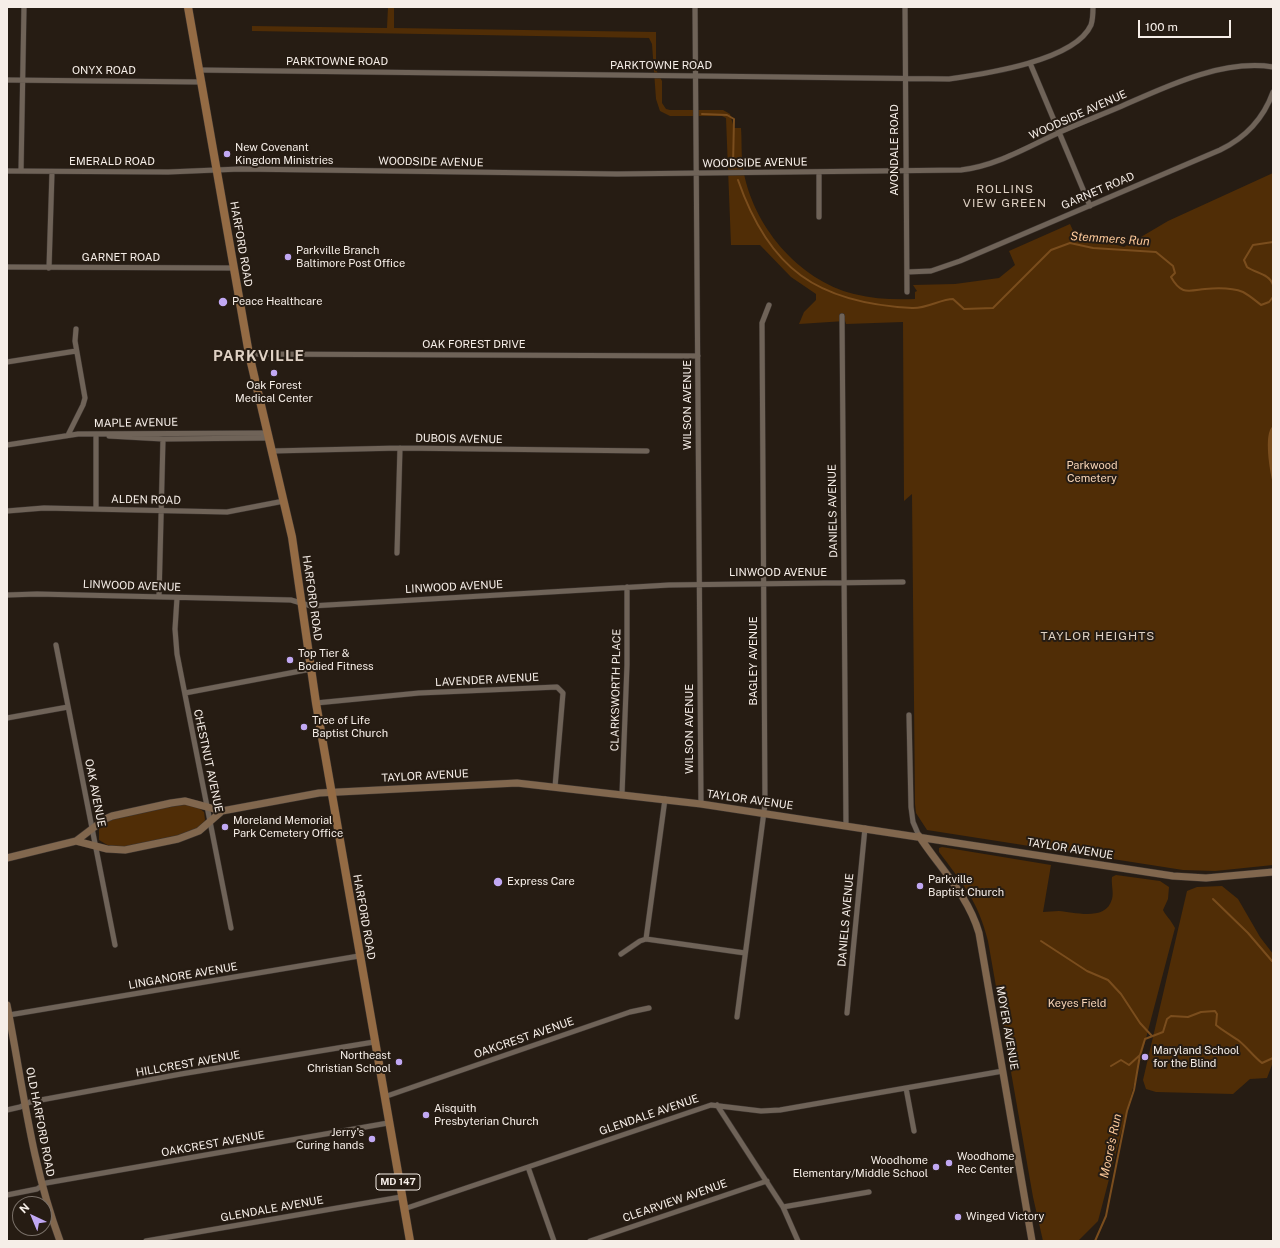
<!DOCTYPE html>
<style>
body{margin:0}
#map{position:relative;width:1280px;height:1248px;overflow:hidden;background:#261c13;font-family:"Public Sans",sans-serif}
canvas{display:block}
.frame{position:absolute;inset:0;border:8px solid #f6eee8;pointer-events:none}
.north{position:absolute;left:12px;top:1196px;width:40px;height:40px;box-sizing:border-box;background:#261c13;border:1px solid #797068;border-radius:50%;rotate:316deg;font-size:11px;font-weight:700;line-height:16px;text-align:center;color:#f6eee8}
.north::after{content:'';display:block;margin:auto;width:14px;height:18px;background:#c1a8f3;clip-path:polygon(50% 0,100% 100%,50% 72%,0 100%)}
.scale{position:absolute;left:1138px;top:20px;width:93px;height:18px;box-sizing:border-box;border:2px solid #f6eee8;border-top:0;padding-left:5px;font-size:12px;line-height:14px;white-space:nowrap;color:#f6eee8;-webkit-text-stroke:3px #261c13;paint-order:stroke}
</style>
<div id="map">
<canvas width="1280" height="1248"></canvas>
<div class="frame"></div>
<div class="north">N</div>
<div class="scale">100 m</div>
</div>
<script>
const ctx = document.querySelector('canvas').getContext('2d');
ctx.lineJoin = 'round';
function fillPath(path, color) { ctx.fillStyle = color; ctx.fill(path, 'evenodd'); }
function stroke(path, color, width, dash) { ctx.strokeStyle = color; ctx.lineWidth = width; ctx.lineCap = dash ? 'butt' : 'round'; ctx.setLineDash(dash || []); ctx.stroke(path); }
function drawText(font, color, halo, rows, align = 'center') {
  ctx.font = font + ' "Public Sans",sans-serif'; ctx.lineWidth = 4; ctx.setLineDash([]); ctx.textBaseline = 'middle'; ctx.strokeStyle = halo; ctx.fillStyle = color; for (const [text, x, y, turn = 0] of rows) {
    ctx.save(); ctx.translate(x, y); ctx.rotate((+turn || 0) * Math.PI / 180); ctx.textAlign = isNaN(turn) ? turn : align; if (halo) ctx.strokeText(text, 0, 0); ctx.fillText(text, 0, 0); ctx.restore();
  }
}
const green = new Path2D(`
 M388 7H394V28L656 32V70L662 81V103L666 109 670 110H723L730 114 734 128H741C742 141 741 155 743 168 752 225 798 280 854 294 875 299 894 300 915 299V292L917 291 913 285 955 284 999 278 1015 265 1009 251 1070 224 1076 237H1113L1117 245 1124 247 1168 221 1273 173V865L1215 871 1183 870 927 830 916 813 915 804 912 494 904 501 903 322 846 324 845 321 799 324 804 312 816 300V294L791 277 760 245H731L726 118 722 116H670L660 111 656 99 652 44 649 38 252 31V26L387 28Z
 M182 804 195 805 204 812 205 820 203 824 191 833 128 847 109 846 99 840V827L106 820 116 817Z
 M942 847 1051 865 1043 912C1048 912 1053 911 1059 911 1074 912 1106 922 1112 899 1114 893 1111 884 1112 877L1116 875 1160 881 1169 887 1168 899 1163 910C1166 916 1171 920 1175 928L1098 1221 1078 1241H1043L1033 1197 988 941C978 901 963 884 939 852V848Z
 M1222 886 1238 899 1260 937 1273 954V1062L1267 1078 1250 1079 1233 1094 1156 1092 1146 1089 1143 1080 1187 891 1197 887Z`);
const water = new Path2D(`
 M1273 426V484C1270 473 1263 433 1273 426Z`);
const stream = new Path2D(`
 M702 114 727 115 734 119 733 166
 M738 180C769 269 817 303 912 308 926 309 941 299 953 299L964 309 993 308 1051 250 1070 243 1093 248 1156 252 1173 266 1175 273 1171 277C1181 295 1188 291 1205 289 1216 288 1233 288 1243 292 1249 295 1256 301 1261 305L1269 302 1273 297
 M1273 242 1253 245 1244 260 1247 267C1255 273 1270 274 1273 285
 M1213 899 1248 933 1272 961
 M1041 941 1087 971 1108 980 1121 994 1140 1023 1152 1036
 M1111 1066 1121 1060 1129 1065 1140 1055
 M1095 1241 1106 1216 1127 1111 1134 1090 1140 1055 1145 1039 1163 1032 1167 1019 1171 1016 1188 1017 1201 1012 1215 1011 1217 1014 1216 1025C1223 1031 1231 1035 1238 1040 1247 1047 1253 1056 1262 1063L1273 1058`);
const street = new Path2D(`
 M695 7 701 804
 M905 7 907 292
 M1030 63 1090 206
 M199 70 949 79C984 74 1075 61 1091 25 1093 19 1093 13 1093 7
 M7 80 201 82
 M7 171 168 172 240 169 617 174 961 170C996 166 1028 147 1060 132 1080 123 1101 115 1122 106 1167 86 1223 59 1273 67
 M21 171 24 7
 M819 172V217
 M7 267 234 268
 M49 268 52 172
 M907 272 931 271 960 261 1220 150C1245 138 1263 120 1273 92
 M842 316 846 825
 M249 354 698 356
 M7 362 76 351
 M68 435 83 405 85 398 75 341 76 329
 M109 436 163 439 268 438
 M7 445 78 434 267 433
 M272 451 400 448 647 451
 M96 509V435
 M7 511 44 508 227 512 284 501
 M397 553 400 448
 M7 595 37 594 291 600 311 606 669 585 903 582
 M159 597 163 439
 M177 598 175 629 177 654 231 928
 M56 645 115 945
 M185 693 311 669
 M316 703 419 693 557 687 563 693 555 787
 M909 715 911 807 913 822 919 836
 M7 718 68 707
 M622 794 627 665V587
 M646 939 665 799
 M621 954 640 941 646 939 745 953
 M847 1013 865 828
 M9 1015 359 956
 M737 1017 765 804 762 323 769 305
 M906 1088 914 1131
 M384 1097 630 1012 649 1008
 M717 1105 783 1207 798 1241
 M7 1110 20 1107 30 1102 181 1074 374 1042
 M528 1167 554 1241
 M7 1195 37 1189 46 1183 388 1123
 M783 1207 869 1192
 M404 1209 711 1105 761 1111 780 1110 1003 1071
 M146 1241 401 1197
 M590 1241 767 1181`);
const secondary = new Path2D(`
 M919 836C940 868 968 895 979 933L1032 1241
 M76 841 107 849 125 850 178 839 199 831 222 811
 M7 858 76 841 105 819 112 816 171 803 185 801 222 811 319 793 517 783 701 804 1173 876 1206 878 1273 872
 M7 1005C23 1086 31 1163 60 1241`);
const primary = new Path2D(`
 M188 7 249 354 292 537 316 703 410 1241`);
const markers = [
 [227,154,4,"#c1a8f3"],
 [288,257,4,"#c1a8f3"],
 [223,302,5,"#c1a8f3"],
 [274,373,4,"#c1a8f3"],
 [290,660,4,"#c1a8f3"],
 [304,727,4,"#c1a8f3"],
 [225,827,4,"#c1a8f3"],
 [498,882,5,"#c1a8f3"],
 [920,886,4,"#c1a8f3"],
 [1145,1057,4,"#c1a8f3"],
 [399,1062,4,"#c1a8f3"],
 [426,1115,4,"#c1a8f3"],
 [372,1139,4,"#c1a8f3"],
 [949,1163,4,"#c1a8f3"],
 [936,1167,4,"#c1a8f3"],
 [958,1217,4,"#c1a8f3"]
];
const shields = [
 [398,1182,44]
];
const shieldNames = [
 ["MD 147",398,1182]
];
const streetNames = [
 ["PARKTOWNE ROAD",337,62],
 ["PARKTOWNE ROAD",661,66],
 ["ONYX ROAD",104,71],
 ["WOODSIDE AVENUE",1078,115,-24],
 ["AVONDALE ROAD",895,150,-90],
 ["EMERALD ROAD",112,162],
 ["WOODSIDE AVENUE",431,162,1],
 ["WOODSIDE AVENUE",755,163,-1],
 ["GARNET ROAD",1098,191,-23],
 ["HARFORD ROAD",241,244,80],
 ["GARNET ROAD",121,258],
 ["OAK FOREST DRIVE",474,345],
 ["WILSON AVENUE",688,405,-90],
 ["MAPLE AVENUE",136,423,-1],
 ["DUBOIS AVENUE",459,439,1],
 ["ALDEN ROAD",146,500,1],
 ["DANIELS AVENUE",833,511,-91],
 ["LINWOOD AVENUE",778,573],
 ["LINWOOD AVENUE",132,586,2],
 ["LINWOOD AVENUE",454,587,-3],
 ["HARFORD ROAD",312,598,82],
 ["BAGLEY AVENUE",754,661,-90],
 ["LAVENDER AVENUE",487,680,-3],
 ["CLARKSWORTH PLACE",616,690,-89],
 ["WILSON AVENUE",690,729,-90],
 ["CHESTNUT AVENUE",208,761,78],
 ["TAYLOR AVENUE",425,776,-3],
 ["OAK AVENUE",95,793,79],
 ["TAYLOR AVENUE",750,800,8],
 ["TAYLOR AVENUE",1070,849,9],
 ["HARFORD ROAD",364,917,80],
 ["DANIELS AVENUE",846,920,-85],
 ["LINGANORE AVENUE",183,976,-10],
 ["MOYER AVENUE",1007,1028,80],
 ["OAKCREST AVENUE",524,1038,-19],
 ["HILLCREST AVENUE",188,1064,-10],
 ["GLENDALE AVENUE",649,1115,-19],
 ["OLD HARFORD ROAD",40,1122,79],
 ["OAKCREST AVENUE",213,1144,-10],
 ["CLEARVIEW AVENUE",675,1201,-19],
 ["GLENDALE AVENUE",272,1209,-10]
];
const poiNames = [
 ["New Covenant",235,148],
 ["Kingdom Ministries",235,161],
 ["Parkville Branch",296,251],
 ["Baltimore Post Office",296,264],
 ["Peace Healthcare",232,302],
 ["Oak Forest",274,386,"center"],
 ["Medical Center",274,399,"center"],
 ["Top Tier &",298,654],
 ["Bodied Fitness",298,667],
 ["Tree of Life",312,721],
 ["Baptist Church",312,734],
 ["Moreland Memorial",233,821],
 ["Park Cemetery Office",233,834],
 ["Parkville",928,880],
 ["Baptist Church",928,893],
 ["Express Care",507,882],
 ["Maryland School",1153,1051],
 ["for the Blind",1153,1064],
 ["Northeast",391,1056,"right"],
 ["Christian School",391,1069,"right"],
 ["Aisquith",434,1109],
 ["Presbyterian Church",434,1122],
 ["Jerry's",364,1133,"right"],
 ["Curing hands",364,1146,"right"],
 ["Woodhome",957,1157],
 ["Rec Center",957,1170],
 ["Woodhome",928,1161,"right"],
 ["Elementary/Middle School",928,1174,"right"],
 ["Winged Victory",966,1217]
];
const parkNames = [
 ["Parkwood",1092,466],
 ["Cemetery",1092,479],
 ["Keyes Field",1077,1004]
];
const neighbourhoodNames = [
 ["ROLLINS",1005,189],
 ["VIEW GREEN",1005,203],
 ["TAYLOR HEIGHTS",1098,636]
];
const waterNames = [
 ["Stemmers Run",1110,239,4],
 ["Moore's Run",1111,1146,-78]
];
const districtNames = [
 ["PARKVILLE",259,356]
];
fillPath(green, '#502d06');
fillPath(water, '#7a4d1d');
stroke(stream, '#7a4d1d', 2);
stroke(street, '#3d3530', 6);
stroke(secondary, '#3d3530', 8);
stroke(primary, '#3d3530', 9);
stroke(street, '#6f6358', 5);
stroke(secondary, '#81674e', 7);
stroke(primary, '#946b44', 8);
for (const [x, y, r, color] of markers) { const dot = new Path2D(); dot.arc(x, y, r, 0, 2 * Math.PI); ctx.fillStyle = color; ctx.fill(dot); stroke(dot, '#261c13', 1.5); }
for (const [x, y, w] of shields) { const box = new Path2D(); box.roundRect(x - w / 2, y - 8, w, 16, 3); ctx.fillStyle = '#261c13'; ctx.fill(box); stroke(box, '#f6eee8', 1); }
drawText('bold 10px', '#f6eee8', null, shieldNames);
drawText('11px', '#f6eee8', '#261c13', streetNames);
drawText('11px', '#f6eee8', '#261c13', poiNames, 'left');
drawText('11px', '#f8d5b7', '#261c13', parkNames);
ctx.letterSpacing = '1px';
drawText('12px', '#dfd1c4', '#261c13', neighbourhoodNames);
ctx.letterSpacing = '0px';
drawText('italic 12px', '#fac799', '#261c13', waterNames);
ctx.letterSpacing = '1px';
drawText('bold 15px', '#dfd1c4', '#261c13', districtNames);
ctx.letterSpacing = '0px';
</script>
